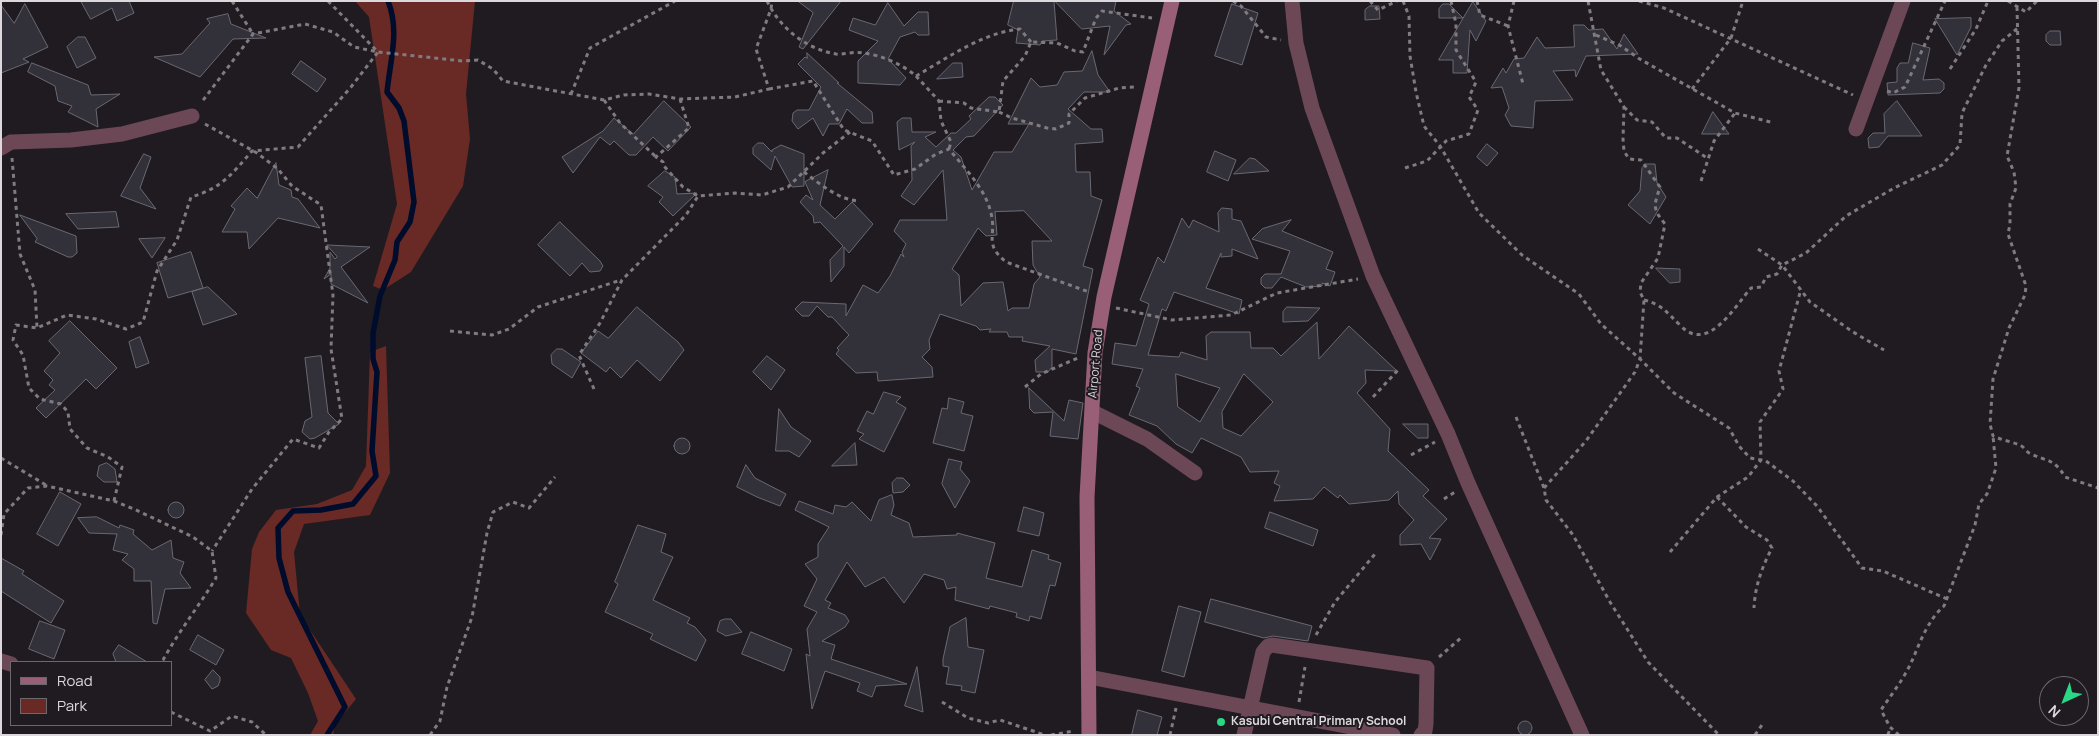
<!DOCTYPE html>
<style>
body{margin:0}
#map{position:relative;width:2099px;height:736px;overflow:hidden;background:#201b21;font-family:Manrope,sans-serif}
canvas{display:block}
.frame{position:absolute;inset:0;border:2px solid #dcd8dc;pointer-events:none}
.legend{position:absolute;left:10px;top:661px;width:162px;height:65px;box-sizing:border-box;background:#201b21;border:1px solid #6b676c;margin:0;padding:6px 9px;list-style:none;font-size:15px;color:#dcd8dc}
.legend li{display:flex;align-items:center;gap:10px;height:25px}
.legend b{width:25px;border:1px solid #6b676c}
.north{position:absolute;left:2039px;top:676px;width:50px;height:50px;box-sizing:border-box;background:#201b21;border:1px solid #6b676c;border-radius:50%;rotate:223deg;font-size:14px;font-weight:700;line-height:20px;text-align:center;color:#dcd8dc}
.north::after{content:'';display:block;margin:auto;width:18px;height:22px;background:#28d885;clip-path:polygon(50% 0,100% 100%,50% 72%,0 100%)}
</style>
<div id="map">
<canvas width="2099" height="736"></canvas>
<div class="frame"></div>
<ul class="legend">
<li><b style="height:6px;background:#985f77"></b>Road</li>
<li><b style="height:14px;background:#692925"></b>Park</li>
</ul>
<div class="north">N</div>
</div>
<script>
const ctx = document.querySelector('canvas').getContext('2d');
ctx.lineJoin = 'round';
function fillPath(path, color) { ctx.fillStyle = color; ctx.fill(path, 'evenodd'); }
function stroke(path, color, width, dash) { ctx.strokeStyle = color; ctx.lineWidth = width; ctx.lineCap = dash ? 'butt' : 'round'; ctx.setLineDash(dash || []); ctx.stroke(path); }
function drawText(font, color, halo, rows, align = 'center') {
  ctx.font = font + ' Manrope,sans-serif'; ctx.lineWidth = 4; ctx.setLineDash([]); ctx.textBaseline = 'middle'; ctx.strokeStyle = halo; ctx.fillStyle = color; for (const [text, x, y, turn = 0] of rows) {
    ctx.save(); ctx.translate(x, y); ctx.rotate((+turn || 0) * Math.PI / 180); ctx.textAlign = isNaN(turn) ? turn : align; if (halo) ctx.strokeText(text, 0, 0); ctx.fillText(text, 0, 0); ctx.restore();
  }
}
const green = new Path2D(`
 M355 1H475L466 94 470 139 463 186 411 272 383 290 373 286 397 204 369 17Z
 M386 346 390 473 370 515 304 524 294 552 300 615 356 699 335 725 333 735H310L318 721 308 693 291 658 271 650 246 613 252 549 259 532 276 510 317 504 352 490 366 466 370 352Z`);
const stream = new Path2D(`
 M327 735 345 707 288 592 279 558 278 528 293 511 321 510 353 504 376 476 372 451 377 372 373 359V333L380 296 395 260 397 242 410 222 414 202 404 121 399 108 387 92C390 61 400 31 388 1`);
const building = new Path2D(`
 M81 1H129L134 13 117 21 112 8 91 19Z
 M798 1H841L803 49 799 47 813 13Z
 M1014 1H1054L1057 40 1042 41 1040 45 1016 43 1018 30 1008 25Z
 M1055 1H1116L1114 11 1131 24 1126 25 1104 55 1110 26 1082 29Z
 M1473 2 1486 21 1476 41 1470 30 1467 73H1453V60H1439Z
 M888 3 904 26 918 12H928L929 35H918L915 32 900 37 888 59 906 78 900 85 858 83V61L878 41 849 30 853 18 875 25Z
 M25 4 48 47 23 59 29 62 1 73V5L14 23Z
 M1232 4 1258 13 1242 65 1215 56Z
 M1443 4H1449L1463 18H1439V9Z
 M1370 6H1379L1380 19 1365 20V10Z
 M228 14 231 24 266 38 233 39 200 77 154 57 182 54 210 23 207 19Z
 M1971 18V27L1957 55 1935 19Z
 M1574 25H1584L1589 30 1603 29 1617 49 1624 34 1638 54 1586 56 1576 77 1575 70 1553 71 1573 100 1535 101 1533 128 1511 126 1505 115 1509 108 1502 87 1491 88 1503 68 1506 73 1514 59 1524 58 1537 37 1545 48 1574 47Z
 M2050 31H2060L2061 45H2050L2046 41V35Z
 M78 37H85L96 58 77 68 67 47Z
 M1913 43 1930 48 1923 80 1939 79 1944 83V89L1940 93 1888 95 1887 83 1897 82V68L1900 63H1908Z
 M1092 51 1098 75 1110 92H1084L1068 109 1091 129H1102L1103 142 1075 144 1076 172H1090L1091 196 1102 200 1083 266 1093 269 1076 354 1052 349V367L1048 372H1036L1035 360 1050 346 1022 341 1023 337H1009L1007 332H989L991 329 980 330 976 326 940 314 929 340 930 349 922 357 932 367 933 377 878 381 877 372 856 373 836 354 839 350 837 348 849 335 832 317H828L817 306 809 316H802L795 309 802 302 846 304V316L863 285 878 293 890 276 901 254 904 257 902 252 906 244 894 231 900 220H947L943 170 914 205 901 196 912 180 911 146 915 142 899 150 897 122 902 118H911L912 132H936L925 137 936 147 951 133H956L971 119 969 116 989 97H995L1003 105 974 136 966 137 953 150 961 157 972 190 994 152H1012L1029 124H1008L1031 78 1040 87 1057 85 1064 72 1082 71ZM1024 211 1052 241H1032L1033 265 1040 277 1034 284 1029 308H1012L1008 311 1003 282 983 283 961 306 959 275 952 269 978 228 986 236 997 235 995 212Z
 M807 53 839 83H837L872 112 873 123H862L847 109 839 124H829L823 136 813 118 798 129 792 121 793 113 797 110H809L821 87 798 64 805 57 807 58Z
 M301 61 326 79 317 92 292 74Z
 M32 63 88 85 91 95 120 94 96 109 98 127 68 112 72 106 58 101 55 86 28 72Z
 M953 63H962L963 77 937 79Z
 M664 101 691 127 668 151 653 137 636 155H629L614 141 610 145 600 137 573 173 562 157 603 131 614 118 633 134Z
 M1897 101 1922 136H1888L1879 147 1869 148 1868 138 1873 133H1885L1884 114Z
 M1713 112 1729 134H1702Z
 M758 143H763L772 152V150L781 145 804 154V186L792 187 775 156 771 170 753 154V148Z
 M1487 144 1498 153 1487 166 1477 157Z
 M1215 151 1236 160 1228 181 1207 172Z
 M144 154 151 157 140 188 156 209 121 196Z
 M1250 158 1255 159 1269 171 1234 174Z
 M276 163 279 185 291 190 292 197 298 199 320 228 278 218 249 249 247 232H222L235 209 231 206 247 188 257 198Z
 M1646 164H1655L1657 183 1666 197 1650 224 1628 205 1640 191 1642 168Z
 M828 170 820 205 835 219 852 202 873 224 849 253 844 247V266L831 282 830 260 843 246 820 222 814 223 813 216 800 202 806 195 813 200 805 182Z
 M665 171 675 177 677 194 697 193 673 216 659 202 663 197 648 186Z
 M1222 208 1232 209V219L1241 221 1258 259 1232 249V256L1221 257V253L1206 288 1242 300 1239 314 1174 292 1166 311 1162 309 1148 355 1179 357 1181 352 1207 360 1206 336 1211 332H1250L1251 348H1273L1281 356 1317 322 1319 359 1349 326 1397 371 1365 370 1366 383 1357 393 1390 429 1388 451 1429 490 1423 496 1447 519 1429 538 1441 539 1430 560 1421 544 1400 545V535L1414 520 1399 504 1398 491 1389 500 1349 504 1340 495 1338 498 1324 487 1313 499 1274 501 1280 486 1274 483 1279 471 1250 472 1241 457 1201 438 1192 453 1176 444 1157 426 1129 415 1140 388 1136 386 1143 369 1112 364 1115 343 1136 346 1149 304 1140 300 1158 257 1164 263 1182 218 1189 228 1193 220 1219 232 1218 213ZM1176 374 1220 388 1200 422 1178 407ZM1244 374 1273 402 1241 436 1223 428 1222 412Z
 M116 212 119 227 78 229 66 214Z
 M20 215 76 236 77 253 72 257H68L35 242 37 239Z
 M1291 220 1282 231 1333 252 1326 269 1335 272 1330 286 1322 283V286L1306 287 1281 277 1272 288H1265L1261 284V278L1265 274H1281L1290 251 1252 239 1262 229Z
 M560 222 600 261 603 266 600 271 590 272 582 263 570 276 538 245Z
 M165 238 152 258 139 239Z
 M327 245 370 247 341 267 368 303 331 284V274L324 279 330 268V252L335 259 337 257Z
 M191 252 203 288 168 298 157 263Z
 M1656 268 1680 269V282L1670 283Z
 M208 287 237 314 203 325 192 292Z
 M637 307 678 342 684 350 660 381 637 360 621 378 610 367 606 372 581 353 598 331 608 338Z
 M1287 307 1320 308 1308 321 1283 322V312Z
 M70 321 117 368 96 389 86 379 46 418 36 408 55 390 49 385 53 380 44 371 60 353 49 341Z
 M140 337 149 363 136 368 129 342Z
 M557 349H562L581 362 572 378 552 364 551 355Z
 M321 356 328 413 339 424 315 438 310 439 302 432 305 421 312 417 305 358Z
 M767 356 785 370 771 390 753 372Z
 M1029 388 1064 421 1069 400 1083 403 1078 439 1050 436 1053 412 1034 413 1030 409Z
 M884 392 901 397 896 402 906 408 884 452 859 439 864 434 857 431 867 411 873 414Z
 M949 398 964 402 961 413 973 416 964 451 933 443 942 408 947 409Z
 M779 409 791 427 811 441 799 457 789 451H776Z
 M1403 424H1428V438H1418Z
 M674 446a8 8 0 1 1 16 0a8 8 0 1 1-16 0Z
 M855 443 857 465 832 466Z
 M949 459 962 462 960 469 970 481 955 508 942 484Z
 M107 463 115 469 117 482H104L97 476 99 466Z
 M746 465 755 478 786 494 780 506 757 497 737 487Z
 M897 478H903L910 485 903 492 893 493 892 483Z
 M60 492 81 504 58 546 37 534Z
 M892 495 894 505 891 515 909 523 913 537 957 535V533L995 543 986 578 1022 587 1032 550 1049 555 1048 559 1061 563 1055 586 1050 585 1041 619 1030 616 1029 621 1016 617 1017 613 990 606 989 609 955 600 956 587 947 589 944 580 924 574 904 603 884 577 865 587 847 562 825 600 831 603 828 608 845 615 849 621 845 627 822 641 835 645 831 659 907 684 876 686 872 697 857 691 860 683 825 671 812 709 806 654 810 656 807 629 817 612 804 606 817 579 805 564 818 557V544L829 527 795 510 799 501 833 514 835 505 846 507 852 502 871 521 879 500Z
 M168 510a8 8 0 1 1 16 0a8 8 0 1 1-16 0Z
 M1024 507 1044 513 1039 536 1018 531Z
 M1270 512 1318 530 1313 546 1265 528Z
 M97 517 119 528 120 525 134 530 133 534 152 550 171 540 173 558 184 562 180 573 191 588 165 589 157 624 153 623 151 581H134V569L122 560 128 554 113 550 117 534 89 533 78 518Z
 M638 525 666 534 661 552 673 557 653 600 690 618 687 623 695 627 706 640 696 661 650 639 653 634 605 612 618 584 615 582Z
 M1 558 24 571 22 574 64 601 51 623 1 591Z
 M1211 599 1312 626 1308 641 1273 636 1264 638 1205 622Z
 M1179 606 1201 612 1184 677 1162 671Z
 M966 618 968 647 984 650 975 693 961 690 962 686 946 684 949 667 943 666V659L950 627Z
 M725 619H731L742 632 726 636 717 631 720 621Z
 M40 621 65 630 54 659 29 649Z
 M751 632 792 649 784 671 742 654Z
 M198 635 224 650 216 665 190 650Z
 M119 645 147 662H116L113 654Z
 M917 667 923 712 905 706Z
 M213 670 220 677V681L218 686 212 689 205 680Z
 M1138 710 1162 717 1157 735H1132Z
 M1518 728a7 7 0 1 1 14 0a7 7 0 1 1-14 0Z`);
const path = new Path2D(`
 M232 1 253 34
 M328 1 378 52 463 61 478 60 493 69 503 81 604 100 624 95 649 94 680 99 735 97 769 89 756 49 771 9 772 1
 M767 1C780 28 806 49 836 54 844 55 854 51 863 53 881 55 902 64 916 76 949 57 982 33 1020 29L1031 42
 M1233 1 1241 6 1266 37 1281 40
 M1370 1 1378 10 1397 1
 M1403 1 1409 16 1410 56 1416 92 1424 126 1440 146 1479 213 1522 255 1579 294 1601 324 1640 359 1674 393 1729 428 1739 446 1750 458 1766 461 1793 481 1817 506 1862 568 1883 571 1947 599
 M1477 1 1480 15 1508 26
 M1514 1 1508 26 1523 84
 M1639 1 1664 8 1853 95
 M2008 1 2026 12 2037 1
 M2017 7 2019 88 2007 156 2014 172 2016 188 2010 204V224L2008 234 2026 286 2025 295 2009 328 1993 379 1990 424 1993 436C2002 440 2012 442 2020 445 2024 447 2026 451 2029 453 2047 462 2054 458 2065 477L2098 488
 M1596 35 1621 46 1638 58 1735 113 1774 123
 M1950 69 1976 29 1988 1
 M916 76 939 101 941 121 951 142 949 149
 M769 89 813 81 844 130 872 141 894 175 915 169 936 154 949 149C965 169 985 188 991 213 997 237 983 243 1006 262L1089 292
 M1692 89 1731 38 1743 1
 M1887 91 1893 93 1905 87 1945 1
 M571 94 590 48 675 1
 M680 99 689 128 656 157 663 162V165L683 187 698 196 735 193 762 195 788 187 823 153 850 132
 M604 100 620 123 656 157
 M939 101 964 103 971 108 999 112 1003 81 1025 56 1031 42 1057 43 1075 51 1083 52 1096 18 1102 11 1152 18
 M1624 107 1637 120 1652 122 1666 138H1677L1707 158
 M999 112 1012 118 1047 128 1056 129 1069 123V114L1085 98 1119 88 1135 87
 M205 124 257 153 278 169 292 186 321 205 333 295 331 349 342 419 329 432 319 448 293 439 252 489 212 551
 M12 158 20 254 35 290 37 328
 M1405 168 1427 161 1446 141 1469 134 1478 110 1469 97 1476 82 1456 50V24L1451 1
 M804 172C820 184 839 200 859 201
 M1701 181 1714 141 1735 113
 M1758 249 1782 265 1810 302 1853 332 1884 350
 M1644 300C1663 305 1667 313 1681 326 1708 354 1735 306 1751 288L1761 287 1766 277 1777 274 1782 265 1806 253 1846 216 1894 188 1942 165 1960 145 1962 113 1986 65 2002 41 2018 28
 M1116 308 1172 320 1231 315 1277 293 1358 279
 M450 331 492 335 509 329 538 307 621 280
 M1025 387 1041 374 1080 357
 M594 389 579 355 600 323 622 280 686 215 698 196
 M1373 397 1399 369
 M1516 417 1544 488 1546 500 1573 535 1610 602 1648 662 1719 735
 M1411 455 1435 442
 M1 458 46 485
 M1544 488 1586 441 1635 372 1640 359 1644 300 1640 292 1641 283 1658 258 1665 224C1652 208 1654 206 1660 187L1641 160 1629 159 1624 151 1623 139 1624 107 1601 70 1588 1
 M1717 497 1746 527 1767 540 1772 548C1762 567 1755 586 1754 608
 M1444 499 1455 492
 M114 501 122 467 108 457 87 448 70 429 68 412 61 404 40 399 29 388 23 355 13 340 16 325 37 328 67 315 96 319 126 329 143 322 157 271 177 240 191 197C222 188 232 174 252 151L298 147 351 87 378 52 354 47 333 32 305 24 253 34 201 103
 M1 535 4 514 28 488 47 486 114 501 134 509 193 537 212 551 216 578C199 606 179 631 163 660L160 662
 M1670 552 1717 497 1748 477 1761 460 1760 422 1783 389 1779 371 1801 289
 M1316 635 1335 602 1375 554
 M1439 657 1462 637
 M942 702 968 718 988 723 1000 720 1045 735
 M1299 702 1305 667
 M171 712 210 731 232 716 252 722 266 735
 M430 735 440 721 447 687 472 617 487 533 493 512 513 502 529 508 555 477
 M1051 735 1074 731
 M1170 735 1176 708
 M1755 735 1764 722
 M1888 735 1890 728
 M1899 735 1890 727 1881 710C1891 695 1903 680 1911 663 1920 643 1927 621 1944 606L1975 525 1979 504 1987 494 1996 468 1993 436`);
const street = new Path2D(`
 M1292 1 1296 43 1312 108 1373 276 1448 434 1468 483 1582 735
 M1856 129 1903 1
 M1 148 11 142 71 140 122 134 192 116
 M1093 412 1147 439 1195 473
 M1 661 11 664
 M1089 677 1393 735
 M1244 735 1263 652 1268 646 1272 645 1427 668 1426 724 1425 731 1421 735`);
const secondary = new Path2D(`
 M1089 735 1087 497 1095 353 1104 297 1172 1`);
const markers = [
 [1221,722,5,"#28d885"]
];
const streetNames = [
 ["Airport Road",1096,364,-85]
];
const poiNames = [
 ["Kasubi Central Primary School",1231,722]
];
fillPath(green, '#692925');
stroke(stream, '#000c2b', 5.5);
fillPath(building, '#323139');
stroke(building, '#6a6973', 1);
stroke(path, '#807b80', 3, [4, 4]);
stroke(street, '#6c4856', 15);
stroke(secondary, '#985f77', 15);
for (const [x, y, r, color] of markers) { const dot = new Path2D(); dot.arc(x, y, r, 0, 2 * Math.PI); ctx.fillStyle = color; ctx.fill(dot); stroke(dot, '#201b21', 2); }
drawText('12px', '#dcd8dc', '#201b21', streetNames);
drawText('bold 12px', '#dcd8dc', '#201b21', poiNames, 'left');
</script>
